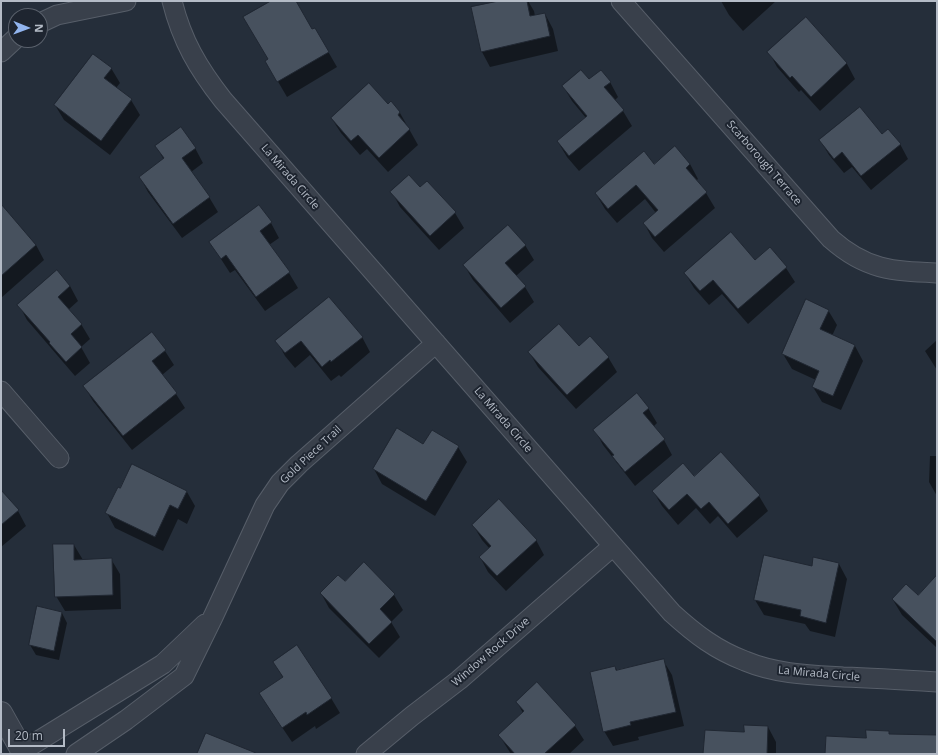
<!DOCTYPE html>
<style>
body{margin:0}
#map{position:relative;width:938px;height:755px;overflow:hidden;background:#252e3a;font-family:"Open Sans",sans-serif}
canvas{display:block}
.frame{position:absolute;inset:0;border:2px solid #b4bbc6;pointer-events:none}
.north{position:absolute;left:8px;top:8px;width:40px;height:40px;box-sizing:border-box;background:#1e2530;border:1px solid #5a616c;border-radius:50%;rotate:91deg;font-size:11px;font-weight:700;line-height:16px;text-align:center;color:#b4bbc6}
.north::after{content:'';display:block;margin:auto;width:14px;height:18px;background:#91b4ee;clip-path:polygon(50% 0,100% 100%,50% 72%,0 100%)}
.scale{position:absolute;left:8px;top:729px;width:57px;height:18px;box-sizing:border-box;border:2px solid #b4bbc6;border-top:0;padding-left:5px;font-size:12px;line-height:14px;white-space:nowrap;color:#b4bbc6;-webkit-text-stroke:3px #1e2530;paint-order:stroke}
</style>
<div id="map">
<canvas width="938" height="755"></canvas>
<div class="frame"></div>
<div class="north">N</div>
<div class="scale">20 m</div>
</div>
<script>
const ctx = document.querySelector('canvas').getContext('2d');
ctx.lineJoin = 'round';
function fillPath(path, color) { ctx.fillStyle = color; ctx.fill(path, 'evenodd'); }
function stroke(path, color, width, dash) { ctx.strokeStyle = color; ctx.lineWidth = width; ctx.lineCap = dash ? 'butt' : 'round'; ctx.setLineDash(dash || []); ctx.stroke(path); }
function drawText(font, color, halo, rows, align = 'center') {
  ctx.font = font + ' "Open Sans",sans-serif'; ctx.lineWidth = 4; ctx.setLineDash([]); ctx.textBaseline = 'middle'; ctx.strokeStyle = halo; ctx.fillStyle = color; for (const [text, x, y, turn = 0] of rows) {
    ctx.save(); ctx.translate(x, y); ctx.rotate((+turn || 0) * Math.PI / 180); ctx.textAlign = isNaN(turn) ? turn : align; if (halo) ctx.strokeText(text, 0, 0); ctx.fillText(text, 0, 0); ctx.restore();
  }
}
const shadow = new Path2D(`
 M273 1H295L312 31 315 29 337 67 287 97 266 61 269 59Z
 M504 1H528L534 11 535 16 545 14 553 29 558 51 490 67 482 52 472 8Z
 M721 1H776L743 31 729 15Z
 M805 18 847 64 855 79 820 111 801 90 799 92 777 67 769 52Z
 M111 68 120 83 116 88 131 100 140 115 110 155 64 120 55 105Z
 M589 81 610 82 618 97 615 100 623 111 632 126 579 171 567 157 558 142 586 118 572 101 563 86Z
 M388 105 400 113 418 145 388 172 367 149 360 155 341 133 332 119Z
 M881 136 900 144 908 159 871 190 852 167 844 173 829 155 820 140Z
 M156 146 195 148 203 163 191 172 209 197 218 212 182 238 148 192 140 177 164 160Z
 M690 164 698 179 696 181 706 193 715 208 664 252 652 238 644 223 656 213 645 199 617 223 605 209 596 194 654 165Z
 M420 189 455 213 464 228 439 250 400 207 392 192Z
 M1 205 36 245 44 260 1 298Z
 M271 223 279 238 269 245 289 273 298 288 265 311 235 270 230 273 210 242Z
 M525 245 534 260 516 276 525 287 534 302 510 323 473 280 464 265Z
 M755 261 786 268 795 282 748 324 722 294 709 305 694 288 685 273Z
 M57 271 70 286 78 301 68 310 81 324 90 339 81 347 90 363 75 376 27 320 19 305Z
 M828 310 837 325 832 336 855 346 863 361 841 410 822 402 813 387 816 380 792 369 783 354Z
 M152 333 165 351 174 365 162 375 176 394 185 408 132 450 93 401 84 386Z
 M362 337 370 352 341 377 339 375 331 381 310 355 295 368 285 356 277 341Z
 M937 340V370L925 351Z
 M579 347 608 357 617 372 576 409 538 367 529 352Z
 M648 408 657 423 653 427 664 440 672 455 635 486 603 445 595 430Z
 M432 431 458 447 467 462 435 516 382 484 374 469 423 446Z
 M721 453 759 496 768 511 737 538 718 516 710 524 696 508 678 525 662 506 653 491 694 477Z
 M930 456H937V496L929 482Z
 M120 489 187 492 195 506 187 524 178 519 163 551 115 528 107 513Z
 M1 497 18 511 26 526 1 547Z
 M473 525 536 540 544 555 506 591 488 572 480 557 489 548 482 540Z
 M74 545 83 560 111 559 120 574 121 609 65 611 56 596Z
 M364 563 394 595 403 610 391 622 400 637 379 658 329 608 321 593 345 582Z
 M839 564 847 579 835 637 810 631 805 624 764 615 755 600 812 567Z
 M937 577V648L902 615 893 600 918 597Z
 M62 613 67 623 59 660 36 655 30 645Z
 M663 660 672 675 684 726 638 737 639 740 613 746 604 731 615 667 617 670Z
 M274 662 331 698 340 713 316 729 315 726 292 742 269 708 283 678Z
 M517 702 575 726 584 740 569 754H511L499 735 523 713Z
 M768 727 776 742V754H704L744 733Z`);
const building = new Path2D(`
 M271 1H296L312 29 315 28 329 52 277 82 265 61 268 59 243 17Z
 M499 1H527L530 16 545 13 550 36 481 52 471 7Z
 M806 17 847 63 811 97 792 76 790 78 767 52Z
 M93 54 112 68 104 78 132 99 101 141 54 105Z
 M581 70 589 79 601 70 611 82 604 87 624 110 569 156 557 141 587 116 562 86Z
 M369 83 388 104 391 101 400 112 398 115 410 129 379 158 358 135 351 141 331 118Z
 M860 107 882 134 888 129 901 144 861 176 842 152 834 159 819 140Z
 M181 127 196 148 182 158 210 197 173 224 139 177 164 158 155 146Z
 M675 146 690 164 686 168 707 192 655 237 643 223 658 210 636 185 608 209 595 193 644 151 654 164Z
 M409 175 420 187 427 181 456 212 430 236 390 192Z
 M1 204 36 245 1 276Z
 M259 205 272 222 260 231 290 272 256 297 226 255 221 259 209 242Z
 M508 225 526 245 505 263 526 286 501 308 463 265Z
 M731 232 755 260 770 247 787 267 738 309 713 280 700 291 684 273Z
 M57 270 70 286 58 297 82 324 71 334 82 347 66 362 49 343 50 342 17 305Z
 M329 297 363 337 331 362 330 360 322 367 301 341 285 353 275 341Z
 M806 299 829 310 820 329 855 345 833 396 812 387 819 371 782 354Z
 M559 324 579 346 590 336 609 357 567 395 528 352Z
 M152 332 166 350 152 361 177 393 123 436 83 386Z
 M637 393 649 408 643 413 665 439 625 472 612 456 614 455 593 430Z
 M397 428 423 444 432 430 459 446 426 501 373 469Z
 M721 452 760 495 728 524 709 502 701 509 687 494 669 510 652 491 683 463 694 476Z
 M132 464 187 491 178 509 170 505 155 537 105 513 118 487 120 488Z
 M1 490 19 510 1 525Z
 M499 499 537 540 497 576 479 557 491 546 472 525Z
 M53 544H74V560L112 558 113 595 55 597Z
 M764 555 812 566 813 557 839 563 826 623 800 616 801 610 754 600Z
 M364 562 395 594 380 609 392 622 369 644 320 593 338 575 345 581Z
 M937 575V642L892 599 906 584 918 595Z
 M37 606 62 612 54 651 29 645Z
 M297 645 332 698 307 715 306 712 282 728 259 693 283 677 273 662Z
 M664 659 676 712 630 722 631 725 603 732 590 672 615 666 616 670Z
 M537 682 576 725 544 754H515L498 735 524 711 516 702Z
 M744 725 768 726 767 754H703L705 730 744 732Z
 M866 730 889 731V734L937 735V754H825L826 736 866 738Z
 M206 733 256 753V754H197Z`);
const minor = new Path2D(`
 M172 1C182 41 198 68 223 100L672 613C695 634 716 650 745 661 776 674 810 675 843 677 874 678 906 680 937 682
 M621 1 831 239C866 270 892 271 937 273
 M40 23 57 15 126 1
 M1 52 16 38
 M1 391 59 458
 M20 754 22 751 163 664 205 624
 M76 754 126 720 184 676 213 617 265 505 280 483 299 464 436 343
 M366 754 412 716 459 680 613 546`);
const tertiary = new Path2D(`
 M1 713 24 754`);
const streetNames = [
 ["Scarborough Terrace",764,163,49],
 ["La Mirada Circle",290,177,49],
 ["La Mirada Circle",503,420,49],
 ["Gold Piece Trail",311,455,-43],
 ["Window Rock Drive",491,652,-41],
 ["La Mirada Circle",819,674,5]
];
fillPath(shadow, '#0007');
fillPath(building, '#47515e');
stroke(building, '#202732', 1);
stroke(minor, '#575e69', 21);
stroke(tertiary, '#575e69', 24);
stroke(minor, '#39404b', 19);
stroke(tertiary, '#39404b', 22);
drawText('11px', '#b4bbc6', '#1e2530', streetNames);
</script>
